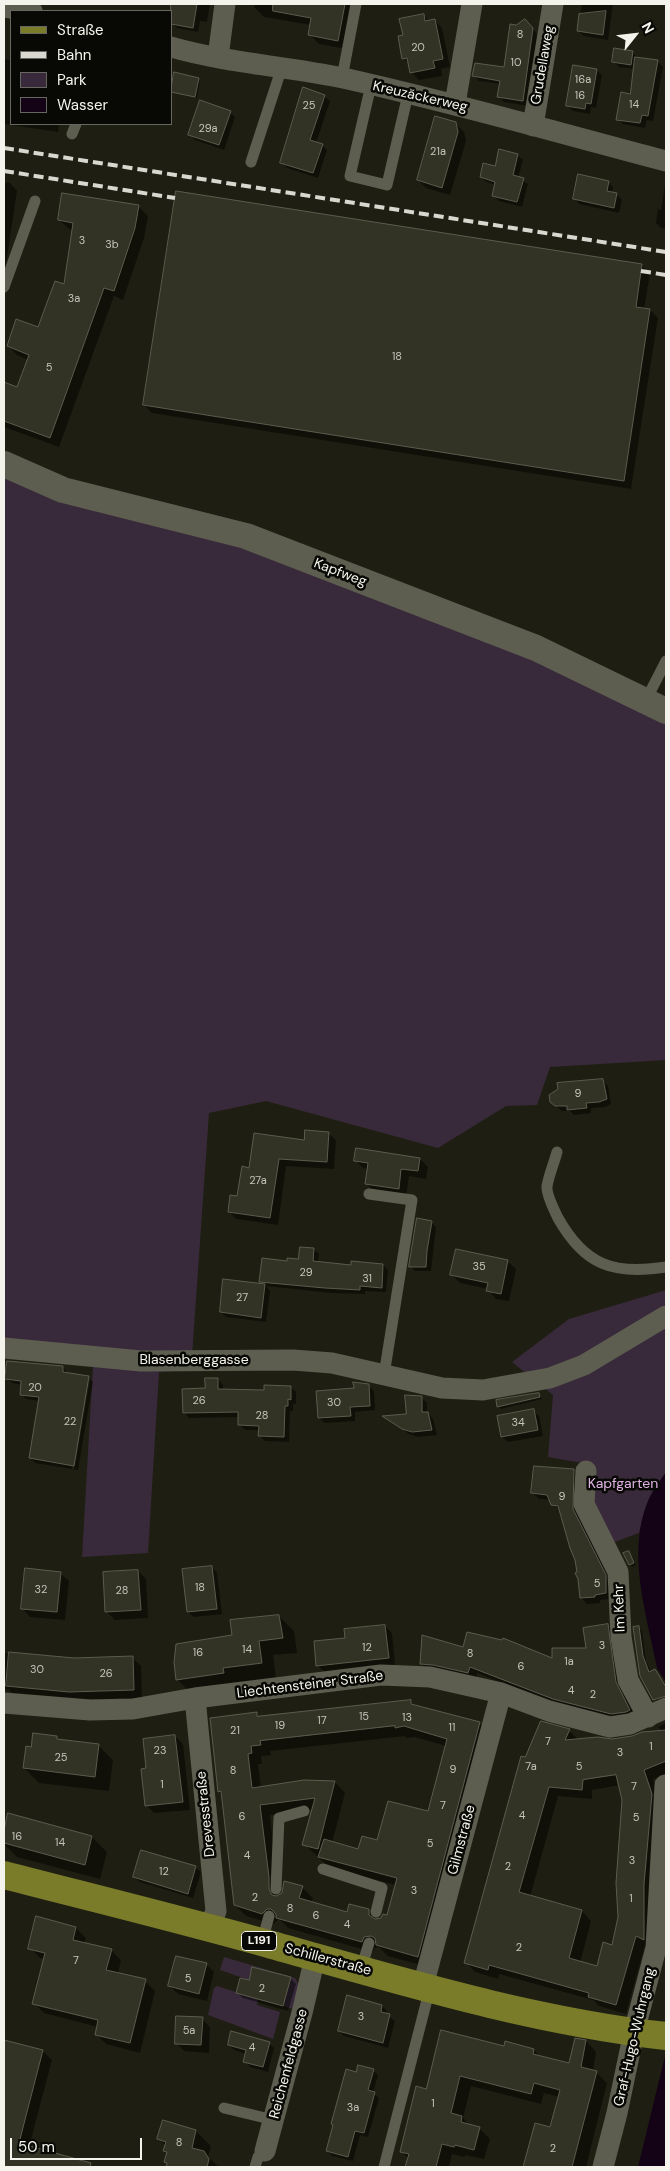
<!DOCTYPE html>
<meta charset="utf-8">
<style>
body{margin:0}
#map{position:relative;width:670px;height:2171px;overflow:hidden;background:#1e1f12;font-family:"DM Sans",sans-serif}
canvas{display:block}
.frame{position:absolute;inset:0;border:5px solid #f4f4ec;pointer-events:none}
.legend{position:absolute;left:10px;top:10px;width:162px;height:115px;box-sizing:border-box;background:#080904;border:1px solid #666761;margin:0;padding:6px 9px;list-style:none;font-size:15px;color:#f4f4ec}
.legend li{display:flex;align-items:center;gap:10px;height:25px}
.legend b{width:25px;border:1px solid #666761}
.north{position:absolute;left:610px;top:10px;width:50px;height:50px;-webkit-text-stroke:4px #080904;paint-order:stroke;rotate:61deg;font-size:14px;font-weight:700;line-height:20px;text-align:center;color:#f4f4ec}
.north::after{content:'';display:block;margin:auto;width:18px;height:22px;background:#f4f4ec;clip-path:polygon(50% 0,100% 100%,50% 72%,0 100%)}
.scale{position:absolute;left:10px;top:2138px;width:132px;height:22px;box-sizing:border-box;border:2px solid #f4f4ec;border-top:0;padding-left:6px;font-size:15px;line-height:18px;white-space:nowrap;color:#f4f4ec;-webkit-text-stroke:4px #080904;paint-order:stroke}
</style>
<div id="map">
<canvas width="670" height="2171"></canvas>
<div class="frame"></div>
<ul class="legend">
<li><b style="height:6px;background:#7a7c2a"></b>Straße</li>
<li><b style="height:6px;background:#d8d8d0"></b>Bahn</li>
<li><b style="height:14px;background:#392a3b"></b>Park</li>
<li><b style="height:14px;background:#140316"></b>Wasser</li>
</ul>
<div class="north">N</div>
<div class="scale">50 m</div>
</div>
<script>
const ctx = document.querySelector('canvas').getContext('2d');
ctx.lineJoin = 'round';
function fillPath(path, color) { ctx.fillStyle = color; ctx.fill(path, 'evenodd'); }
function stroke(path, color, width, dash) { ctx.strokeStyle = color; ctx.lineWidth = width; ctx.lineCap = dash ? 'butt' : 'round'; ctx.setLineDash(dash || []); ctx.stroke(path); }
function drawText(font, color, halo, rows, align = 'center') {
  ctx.font = font + ' "DM Sans",sans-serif'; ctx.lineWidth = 5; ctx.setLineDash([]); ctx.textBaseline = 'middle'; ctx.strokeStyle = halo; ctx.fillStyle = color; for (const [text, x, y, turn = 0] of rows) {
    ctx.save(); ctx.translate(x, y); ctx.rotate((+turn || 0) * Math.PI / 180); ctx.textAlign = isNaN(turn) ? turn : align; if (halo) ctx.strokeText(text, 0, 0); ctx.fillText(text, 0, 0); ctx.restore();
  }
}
const green = new Path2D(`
 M4 464 246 536 666 711V1060L550 1067 537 1105 506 1106 438 1148 266 1101 209 1113 191 1370 159 1372 148 1553 82 1557 93 1366 4 1356Z
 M666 1290V1472L648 1501 639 1533 612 1543 592 1506 594 1465 548 1457 553 1395 512 1362 569 1319Z
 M224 1957 295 1978 299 1985 293 2009 283 2006 291 1977 252 1967 249 1980 220 1970Z
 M217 1986 258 1999 257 2005 280 2012 273 2039 208 2015 214 1988Z`);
const water = new Path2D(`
 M666 1472V1682L657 1668C647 1616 626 1553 648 1501 652 1491 660 1481 666 1472Z
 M666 2052V2167H638Z`);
const shadow = new Path2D(`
 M171 4H210L207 22 200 21 198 32 177 28 172 23 170 11Z
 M255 4H355L347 49 319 44 310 35 311 25 264 17 254 7Z
 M582 4H613L608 40 584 36 578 31Z
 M424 15 429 21 434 20 442 28 450 67 441 69 442 76 419 80 411 72 410 64 403 58 404 36Z
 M530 26 537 34 528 106 504 102 499 97 501 84 479 81 474 76 505 68Z
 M633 53 638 58 658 62 663 67 653 121 647 120 645 128 623 124 618 119 631 95 635 69 619 67 613 61Z
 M4 59 11 60V124H59L58 132 4 124Z
 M596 70 602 75 596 108 591 107 590 114 573 111 568 106Z
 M198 79 200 81 197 98 171 91Z
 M324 96 330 101 316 143 322 145 327 150 318 178 287 168 282 163Z
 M230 112 235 117 224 150 195 140 190 135Z
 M455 123 464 132 466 141 450 195 426 188 418 180Z
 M517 155 523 160 518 178 528 184 522 207 499 201 493 195 496 185 486 182 481 177Z
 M4 182 10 183 17 191 4 277Z
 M608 182 613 187 612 193 616 194 622 200 619 213 579 204 574 198Z
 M665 185H666V229L661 228 656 223 658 209 661 210Z
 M138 206 148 216 144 238 123 300 114 296 59 447 4 427V383L18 388 28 360 17 355 8 346 39 328 65 286 73 230 69 229 59 220Z
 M642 266 650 274 644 309 650 310 658 318 631 489 152 413 144 405Z
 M603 1081 608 1086 611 1104 605 1107 591 1108V1113L574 1115 570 1111H562L551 1102Z
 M328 1133 336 1140 334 1169 286 1166 278 1225 236 1219 229 1211 238 1198 250 1169Z
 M420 1159 428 1167 426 1179 409 1176 406 1197 374 1192 366 1183 368 1169 363 1168 355 1160Z
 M431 1222 436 1227 431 1271H415L410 1266Z
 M314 1249 319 1254 318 1262 352 1266 383 1265 388 1270 386 1292 365 1291V1294L331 1293 266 1286 270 1291 266 1322 226 1317 221 1312 264 1285 260 1281 288 1262 300 1261Z
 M507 1261 516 1269 509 1301 496 1299 488 1289 460 1283 452 1275Z
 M63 1367 68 1374 88 1377 93 1382 78 1470H74L90 1379H87L72 1469 35 1463 30 1458 40 1401 26 1399 21 1394 22 1385 12 1383 7 1378Z
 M218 1379 223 1385V1390L265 1391 291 1387 296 1392V1404H293V1411H290L289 1442 265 1441 260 1436V1430H245L239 1424 240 1417 189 1418 184 1413Z
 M368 1385 374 1391 375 1410 355 1412V1421L325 1423 319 1418 355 1390Z
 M538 1394 542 1399 501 1409 498 1406Z
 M421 1397 427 1403V1412L433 1419 437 1435 418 1437 409 1434 385 1417 407 1415Z
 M534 1411 539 1416 543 1436 508 1442 502 1437Z
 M573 1470 580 1476 611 1583 612 1599 600 1600V1603L587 1604 581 1597 577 1560 561 1511 552 1504 551 1500 539 1499 533 1493Z
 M629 1552 636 1565 632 1567 630 1565Z
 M212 1567 217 1573 222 1614 194 1617 188 1612Z
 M138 1571 146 1579 148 1618 115 1620 107 1612Z
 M60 1573 69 1581 65 1620 30 1617 22 1608Z
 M279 1616 294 1631 297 1653 273 1655 276 1678 192 1695 178 1680 234 1636Z
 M607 1625 615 1633 637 1718 619 1721 562 1706 477 1673 476 1680 429 1671 421 1664 464 1649 553 1660 588 1649Z
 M385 1626 392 1633 395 1665 325 1672 317 1665 346 1639Z
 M639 1627 642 1631 646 1661 651 1672 655 1670 666 1686V1700L658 1703 641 1676Z
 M4 1653 74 1660 132 1657 141 1666 142 1698 78 1700 13 1694 9 1690 4 1689Z
 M410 1701 416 1707 479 1723 490 1734 428 1967 388 1956 379 1947 375 1948 372 1952 288 1928 279 1919 273 1924 246 1916 235 1905 222 1795 219 1791 256 1713 260 1717ZM405 1736 407 1738 415 1737 446 1746 429 1812 378 1842 359 1850 332 1843 345 1793 335 1782 304 1781 261 1788 258 1764H262L261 1756 271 1755 270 1751ZM313 1810 304 1844 330 1868 396 1885 388 1917 378 1920 368 1910 348 1913 311 1903 313 1898 302 1887 279 1896 270 1815Z
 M542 1723 569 1731 579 1740 612 1741 663 1732 658 1727 666 1723V1774L653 1779 661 1805 653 1949 645 1945 626 2014 599 2006 593 2000 499 1974 498 1979 475 1972 466 1962 525 1758ZM620 1785 624 1800 620 1917 613 1946 598 1968 580 1963 591 1921 582 1911 530 1897 558 1796 592 1799V1790Z
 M175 1736 183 1744 190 1810 154 1813 146 1805 147 1769Z
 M57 1737 60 1740 98 1745 113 1760 109 1791 39 1783 24 1768 33 1748Z
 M9 1815 92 1837 107 1852 100 1879 17 1857 4 1844Z
 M195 1867 201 1872 193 1898 140 1882 134 1877Z
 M76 1928 86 1938 84 1944 111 1950 121 1960 118 1974 145 1981 155 1991 140 2053 106 2044 96 2034 98 2027 44 2013 34 2003 45 1959 40 1958 30 1948Z
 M206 1964 214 1972 207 2001 178 1994 170 1986Z
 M290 1978 296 1984 288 2011 243 1998 237 1993 249 1981Z
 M382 2006 387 2011 386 2014 395 2021 388 2048 344 2036 339 2031Z
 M202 2019 210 2027 209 2053 184 2051 176 2043Z
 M4 2041 43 2051 52 2060 29 2147 80 2161 86 2167H4Z
 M586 2041 596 2052 593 2071 596 2072 607 2083 586 2167H525L536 2124 551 2128 559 2097 544 2093 541 2104 471 2086 463 2118 470 2126 479 2128 490 2139 484 2159 465 2155V2157L452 2154 449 2167H407L409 2159 401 2151 427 2090 505 2047 534 2050 541 2058 570 2065Z
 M269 2043 274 2048 268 2072 250 2067 245 2061 247 2054 234 2050 229 2045Z
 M373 2070 378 2075 373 2093 379 2098 368 2137 360 2135 353 2161 332 2156 327 2151 357 2073Z
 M196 2131 211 2146 208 2157 219 2167H167L168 2154 165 2151 166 2146 159 2139Z`);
const building = new Path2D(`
 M171 4H197L193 28 171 24Z
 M273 4H345L338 41 308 35 311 18 273 11Z
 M606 11 603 35 577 31 579 14Z
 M424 14 425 21 435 19 443 59 433 61 435 68 410 73 407 58 402 59 400 48 398 36 403 35 399 19Z
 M525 19 533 28 523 101 497 97 500 81 472 76 475 63 504 67 510 24 516 25Z
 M614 48 633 51 631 65 612 62Z
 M635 57 658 60 648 116 642 115 640 123 616 120 621 92 630 94Z
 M573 65 597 69 591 104 586 103 585 109 566 106Z
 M174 72 199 78 195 97 171 92Z
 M303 87 325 95 310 140 323 144 313 173 280 163Z
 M200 100 231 111 219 145 188 135Z
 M435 116 456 122 458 132 442 188 417 180Z
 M499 149 518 154 513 175 524 178 517 202 492 196 495 182 480 177 483 163 495 166Z
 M578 174 609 181 607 191 617 193 614 208 573 199Z
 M176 191 642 264 636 307 650 309 624 481 143 405Z
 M62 193 139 205 135 228 114 291 104 288 50 438 4 421V382L17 387 29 355 7 346 16 319 38 327 55 281 64 284 73 223 58 220Z
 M603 1079 607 1099 599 1102 586 1103 587 1108 567 1110V1106H555L550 1102 549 1095 558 1089 557 1083Z
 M305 1130 329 1132 327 1162 279 1159 270 1218 228 1212 230 1195 237 1196 242 1166 249 1168 254 1133 304 1140Z
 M356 1148 420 1158 418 1171 401 1169 399 1189 365 1184 368 1163 354 1161Z
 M417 1218 432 1221 427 1251 426 1267H409Z
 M300 1247 314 1248 313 1261 351 1265V1261L383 1264 382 1288 360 1286V1290L325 1288 259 1282 262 1258 287 1261V1258L298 1259Z
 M456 1249 508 1260 501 1294 486 1291 488 1283 450 1275Z
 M223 1279 265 1284 261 1318 220 1312Z
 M7 1361 63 1366V1372L89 1376 74 1466 29 1458 39 1397 20 1395 21 1381 5 1379Z
 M205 1378H218V1389L264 1390V1385L291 1386V1400L288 1399V1406H285L284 1437 258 1436 259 1426 238 1425V1412L183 1413 182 1389 205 1388Z
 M353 1382 369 1384 370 1406 350 1407 351 1416 318 1418 316 1391 354 1388Z
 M539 1393 540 1397 497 1407 496 1400Z
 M405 1395 422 1396V1412H428L432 1430 412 1432 402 1429 382 1416 406 1414Z
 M534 1409 538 1430 501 1437 497 1416Z
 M534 1466 574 1469 573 1509 606 1575V1593L595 1595V1597L580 1598 578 1579 575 1573 577 1572 575 1560 570 1548 558 1506 551 1505 547 1495 531 1493Z
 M629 1551 634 1563 629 1565 623 1553Z
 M212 1566 217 1609 187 1612 182 1569Z
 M25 1568 61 1572 57 1612 21 1609Z
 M138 1570 141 1610 105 1612 103 1572Z
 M279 1615 283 1638 259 1641 262 1663 223 1668 224 1673 176 1680 174 1662 176 1644 232 1635 230 1620Z
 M608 1624 616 1682 630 1710 626 1712 611 1714 553 1699 470 1667 468 1673 433 1665 420 1664 422 1635 463 1647 467 1632 502 1640 503 1638 552 1658V1648H586L583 1628Z
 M385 1625 389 1658 316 1666 314 1641 345 1638 344 1629Z
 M639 1626 643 1656 649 1672 655 1669 666 1687V1696L653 1700 640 1676 633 1627Z
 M9 1652 74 1658 133 1656 134 1690 69 1692 6 1686Z
 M411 1700V1704L480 1722 418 1957 376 1945 375 1938 371 1936 364 1937 362 1942 276 1918V1914L271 1909H267L262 1914 234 1905 221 1791 218 1792 210 1718 257 1712V1716ZM395 1726V1728L404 1726 447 1739 428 1811 388 1801 377 1840 362 1836 358 1849 324 1839 318 1857 397 1878 387 1915 383 1914 381 1918 375 1919 369 1915V1909L349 1904 347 1912 299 1898 303 1886 284 1881 282 1893 276 1896 272 1895 269 1889V1877L260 1805 315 1798 302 1845 318 1849 335 1781 304 1780 252 1788 248 1754 252 1753 251 1746 261 1745 260 1741Z
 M541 1721 570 1729 565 1740 598 1737 612 1739 632 1736 642 1732 666 1730V1761L644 1770 652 1794 644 1884V1940L636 1936 616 2005 588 1997 589 1993 489 1965 488 1970 464 1963 521 1756 525 1757ZM616 1775 622 1800 616 1883 618 1917 612 1945 603 1942 597 1966 569 1958 582 1910 519 1892 549 1787 582 1790 583 1780Z
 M33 1733 57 1736V1739L99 1744 95 1777 23 1768 26 1746 31 1747Z
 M175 1735 183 1802 145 1806 141 1769 146 1768 143 1739Z
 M8 1813 92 1836 85 1865 4 1843V1831Z
 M141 1850 196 1866 188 1894 133 1877Z
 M36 1916 76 1927 73 1940 112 1949 106 1970 146 1979 130 2043 95 2035 98 2020 32 2004 45 1953 28 1949Z
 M176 1956 207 1963 199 1994 168 1986Z
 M252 1967 291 1977 283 2006 236 1993 240 1978 249 1980Z
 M347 1995 382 2005 381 2012 390 2014 383 2043 338 2031Z
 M176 2016 203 2017 201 2045 175 2044Z
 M441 2030 504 2046 505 2041 534 2049 533 2054 569 2063 575 2038 586 2040 581 2067 597 2071 572 2167H523L535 2123 550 2127 560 2090 534 2083 531 2094 460 2076 451 2113 462 2116 461 2122 480 2127 474 2150 455 2145 454 2147 442 2144 436 2167H405L409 2154 400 2152 416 2086 426 2089Z
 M231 2031 270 2042 263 2067 243 2062 246 2050 228 2045Z
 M4 2040 43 2050 19 2143 91 2163 90 2167H4Z
 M358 2065 374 2069 368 2090 375 2092 364 2133 355 2131 348 2157 326 2151 333 2125 331 2124 346 2069 356 2072Z
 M163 2120 196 2130 192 2148 204 2151 209 2159 207 2167H166L167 2163 164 2162 167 2152 163 2151 166 2142 157 2139Z`);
const service = new Path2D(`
 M342 78 356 4
 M371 85 350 176 387 185 408 94
 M72 134 76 124
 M251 162 282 67
 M4 287 35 201
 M646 700 666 661
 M557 1152C554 1163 549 1175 547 1186 546 1194 554 1210 558 1218 585 1266 614 1275 666 1267
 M369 1194 412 1200 384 1375
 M323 1869 382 1888 376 1912
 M276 1889 279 1818 304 1811
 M262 1942 269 1916
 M361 1969 369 1943
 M224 2108 274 2120
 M255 2167 258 2157 265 2151
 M384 2167 430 1988`);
const minor = new Path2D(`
 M4 7 32 11
 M171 47C227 63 286 66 343 78 452 102 559 133 666 161
 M218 57 225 4
 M455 104 472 4
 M533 126 553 4
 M4 1348 141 1361 293 1360 332 1363 442 1388 483 1390 550 1378 584 1365 666 1316
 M586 1471 584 1504 618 1572 621 1637 628 1680 648 1717
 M195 1698 216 1911 209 1928
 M4 1703 90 1710 133 1709 195 1698 381 1675 430 1677 501 1693 549 1711 610 1727 630 1724 666 1708
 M423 1986 501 1693
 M265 2151 303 2009 315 1957
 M603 2167 617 2113 634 2032 656 1948 665 1785`);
const tertiary = new Path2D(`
 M4 464 63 490 246 536 536 648 666 711`);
const primary = new Path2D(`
 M4 1875C93 1898 183 1920 272 1945 401 1981 532 2021 666 2036`);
const rail = new Path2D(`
 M4 148 666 252
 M4 171 175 198
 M641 271 666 275`);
const numberNames = [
 ["8",520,35],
 ["20",418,48],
 ["10",516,63],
 ["16a",583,80],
 ["16",580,96],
 ["14",634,105],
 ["25",309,106],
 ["29a",208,129],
 ["21a",438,152],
 ["3",82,241],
 ["3b",112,245],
 ["3a",74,299],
 ["18",397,357],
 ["5",49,368],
 ["9",578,1094],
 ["27a",258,1181],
 ["35",479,1267],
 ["29",306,1273],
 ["31",367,1279],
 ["27",242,1298],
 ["20",35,1388],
 ["26",199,1401],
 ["30",334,1403],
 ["28",262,1416],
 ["22",70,1422],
 ["34",518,1423],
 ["9",562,1497],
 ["5",597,1584],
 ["18",200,1588],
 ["32",41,1590],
 ["28",122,1591],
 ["3",602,1646],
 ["12",367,1648],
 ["14",247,1650],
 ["16",198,1653],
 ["8",470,1654],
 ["1a",569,1662],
 ["6",521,1667],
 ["30",37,1670],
 ["26",106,1674],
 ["4",571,1691],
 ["2",593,1695],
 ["15",364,1717],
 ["13",407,1718],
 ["17",322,1721],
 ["19",280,1726],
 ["11",452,1728],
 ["21",235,1731],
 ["7",548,1742],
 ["1",651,1747],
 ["23",160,1751],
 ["3",620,1753],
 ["25",61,1758],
 ["7a",531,1767],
 ["5",579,1767],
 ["9",453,1770],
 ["8",233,1771],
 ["1",162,1785],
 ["7",634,1787],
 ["7",443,1806],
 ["4",522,1816],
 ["6",242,1817],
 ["5",636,1818],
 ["16",17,1837],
 ["14",60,1843],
 ["5",430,1844],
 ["4",247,1856],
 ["3",632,1861],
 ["2",508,1867],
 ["12",164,1872],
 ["3",414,1891],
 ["2",255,1898],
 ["1",631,1899],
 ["8",290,1909],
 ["6",316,1916],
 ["4",347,1925],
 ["2",519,1948],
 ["7",76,1961],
 ["5",188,1979],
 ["2",262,1989],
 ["3",361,2017],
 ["5a",189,2031],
 ["4",252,2048],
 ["1",433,2104],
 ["3a",353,2108],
 ["8",179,2143],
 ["2",553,2149]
];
const shields = [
 [259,1941,35]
];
const shieldNames = [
 ["L191",259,1941]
];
const streetNames = [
 ["Grudellaweg",543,65,-80],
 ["Kreuzäckerweg",420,97,13],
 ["Kapfweg",340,573,21],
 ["Blasenberggasse",194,1360],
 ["Im Kehr",620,1608,-92],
 ["Liechtensteiner Straße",310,1685,-7],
 ["Drevesstraße",206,1814,-96],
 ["Gilmstraße",462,1840,-75],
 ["Schillerstraße",328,1960,15],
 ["Graf-Hugo-Wuhrgang",635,2037,-77],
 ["Reichenfeldgasse",289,2064,-75]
];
const parkNames = [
 ["Kapfgarten",623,1484]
];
fillPath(green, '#392a3b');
fillPath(water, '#140316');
fillPath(shadow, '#0007');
fillPath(building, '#323325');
stroke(building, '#5b5c4d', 1);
stroke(service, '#5d5e4f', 11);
stroke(minor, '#5d5e4f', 21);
stroke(tertiary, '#5d5e4f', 26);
stroke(primary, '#7a7c2a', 28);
stroke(rail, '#d8d8d0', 4, [10, 5]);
drawText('11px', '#c4c4ba', null, numberNames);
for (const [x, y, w] of shields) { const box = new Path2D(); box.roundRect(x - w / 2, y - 9.5, w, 19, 4); ctx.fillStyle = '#080904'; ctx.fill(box); stroke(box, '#f4f4ec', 1); }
drawText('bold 12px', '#f4f4ec', null, shieldNames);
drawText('14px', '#f4f4ec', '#080904', streetNames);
drawText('14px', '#dfb2e3', '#080904', parkNames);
</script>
